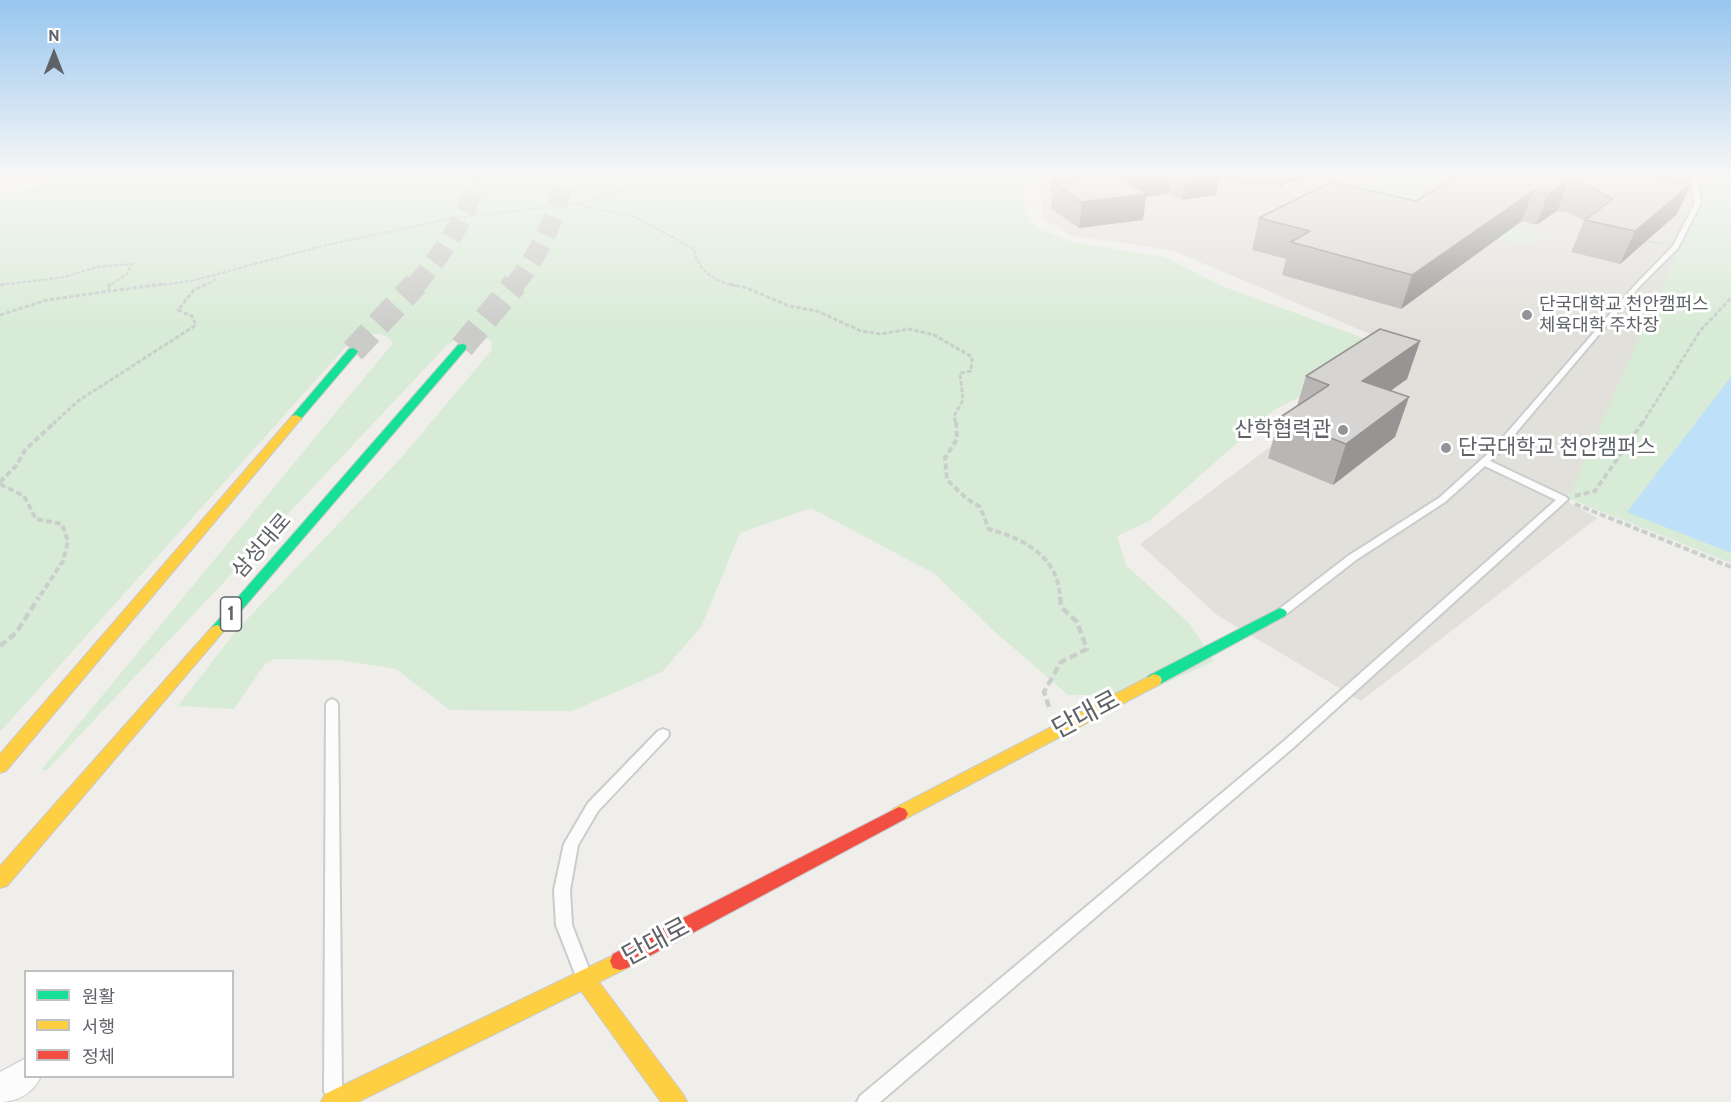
<!DOCTYPE html>
<meta charset="utf-8">
<style>
body{margin:0}
#map{position:relative;width:1731px;height:1102px;overflow:hidden;background:#efeeea;font-family:Cabin,"Noto Sans KR",sans-serif}
canvas{display:block}
.legend{position:absolute;left:24px;top:970px;width:210px;height:108px;box-sizing:border-box;background:#fff;border:2px solid #bfc1c3;margin:0;padding:8px 10px;list-style:none;font-size:18px;color:#5f6368}
.legend li{display:flex;align-items:center;gap:12px;height:30px}
.legend b{width:30px;border:2px solid #bfc1c3}
.north{position:absolute;left:24px;top:24px;width:60px;height:60px;-webkit-text-stroke:4px #fff;paint-order:stroke;rotate:0deg;font-size:16px;font-weight:700;line-height:24px;text-align:center;color:#5f6368}
.north::after{content:'';display:block;margin:auto;width:21px;height:27px;background:#5f6368;clip-path:polygon(50% 0,100% 100%,50% 72%,0 100%)}
</style>
<div id="map">
<canvas width="1731" height="1102"></canvas>
<ul class="legend">
<li><b style="height:8px;background:#16e098"></b>원활</li>
<li><b style="height:8px;background:#ffcf43"></b>서행</li>
<li><b style="height:8px;background:#f24e42"></b>정체</li>
</ul>
<div class="north">N</div>
</div>
<script>
const ctx = document.querySelector('canvas').getContext('2d');
ctx.lineJoin = 'round';
function fillPath(path, color) { ctx.fillStyle = color; ctx.fill(path, 'evenodd'); }
function stroke(path, color, width, dash) { ctx.strokeStyle = color; ctx.lineWidth = width; ctx.lineCap = dash ? 'butt' : 'round'; ctx.setLineDash(dash || []); ctx.stroke(path); }
function drawText(font, color, halo, rows, align = 'center') {
  ctx.font = font + ' Cabin,"Noto Sans KR",sans-serif'; ctx.lineWidth = 6; ctx.setLineDash([]); ctx.textBaseline = 'middle'; ctx.strokeStyle = halo; ctx.fillStyle = color; for (const [text, x, y, turn = 0] of rows) {
    ctx.save(); ctx.translate(x, y); ctx.rotate((+turn || 0) * Math.PI / 180); ctx.textAlign = isNaN(turn) ? turn : align; if (halo) ctx.strokeText(text, 0, 0); ctx.fillText(text, 0, 0); ctx.restore();
  }
}
const education = new Path2D(`
 M1731 176 1682 398 1563 499 1597 518 1361 701 1217 615 1140 544 1403 348 1174 251 1070 235 1043 219 1040 176Z`);
const green = new Path2D(`
 M86 176H1029L1024 184V208L1035 226 1068 241 1165 257 1222 286 1393 349 1274 410 1149 521 1117 536 1126 565 1190 624 1214 661 1140 695H1068L995 632 935 574 811 508 740 533 701 627 662 672 572 711 450 710 396 669 339 660 275 659 265 664 234 709 178 706 235 632 401 458 491 351 492 341C477 333 461 336 447 345L47 770H41L393 343C383 328 364 334 351 341L0 732V194Z
 M1408 176H1607L1457 177 1430 180 1414 189 1421 199 1432 205 1543 237 1533 243 1520 244 1362 204 1339 192Z
 M1711 176H1731V563L1568 498Z`);
const water = new Path2D(`
 M1731 377V553L1627 512Z`);
const highwayTunnelFar1 = new Path2D(`
 M415 286C444 252 466 219 478 176
 M514 286C540 252 557 219 563 176`);
const highwayTunnel = new Path2D(`
 M462 347 515 284
 M353 351 416 284`);
const pathFar3 = new Path2D(`
 M1220 191 1248 182
 M576 204 606 197 643 180 669 176
 M1643 240 1662 244
 M0 285 65 277 97 267 132 264 127 274 109 286
 M152 286 191 281 326 245 453 218 574 204 635 217 694 249C697 271 716 282 736 286
 M203 286 214 281 215 276`);
const pathFar2 = new Path2D(`
 M111 284 107 287 110 291 164 284
 M729 284 747 288 789 306 817 311 861 331 881 334 909 329 934 335 972 357 971 371 960 373 963 400 954 416 956 424
 M0 285 6 284
 M0 315 47 300 110 291
 M53 424 78 401 196 325 192 316 178 310 194 290 207 284
 M1642 424 1700 331 1731 298`);
const pathFar1 = new Path2D(`
 M956 422 957 439 945 458 947 480 967 499 980 507 989 529C1025 539 1059 557 1060 599
 M0 482 16 466 25 450 55 422
 M0 484 24 496 36 519 62 524 68 541 63 561 38 599
 M1575 496 1595 491 1643 422
 M1575 504 1731 567`);
const path = new Path2D(`
 M0 646 16 633 39 597
 M1049 707 1044 692 1061 662 1087 649 1077 622 1061 607 1060 597`);
const lane = new Path2D(`
 M1690 176H1696L1701 203 1678 248 1640 286 1498 454 1490 461 1566 497 1568 499 1566 501 1294 747 880 1102H857L860 1096 1284 741 1556 500 1485 466 1445 502 1356 560 1284 616 1280 617 1274 613 1348 556 1439 498 1492 450 1636 284 1673 246 1695 203Z
 M332 699 336 701 338 704 342 1091 339 1097 333 1100 327 1097 324 1091 326 704 328 701Z
 M663 729 668 731 669 734 668 737 598 811 578 845 570 890 572 925 591 974 589 979 583 982 577 979 556 925 554 890 564 844 588 803 658 731Z`);
const street = new Path2D(`
 M26 1058V1076H41C34 1093 17 1102 0 1102V1072Z`);
const fast = new Path2D(`
 M462 344 466 345V349L222 633H212L210 630 212 627 458 345Z
 M353 348 358 351 357 353 300 420H292V416L349 349Z
 M1280 608 1285 610 1287 613 1285 616 1160 684H1148L1146 680 1148 676Z`);
const slow = new Path2D(`
 M296 415 302 418 300 420 6 771 0 773V754L292 416Z
 M217 625 222 627 224 630 222 633 7 886 0 888V866L212 627Z
 M1154 674 1160 676 1162 680 1160 684 905 819 899 821 893 819 890 814 893 809Z
 M620 952 627 954 630 961 627 968 599 982 683 1094 687 1102H661L581 991 358 1102H321L325 1094Z`);
const jam = new Path2D(`
 M899 807 905 809 908 814 905 819 627 968 620 970 613 968 610 961 613 954Z`);
const wall = new Path2D(`
 M1052 176H1311L1300 182 1295 180 1280 187 1219 181 1216 195 1182 200 1169 193 1146 197 1143 220 1079 228 1051 209 1053 192 1050 190Z
 M1453 176H1651L1677 214 1620 264 1571 252 1584 221 1570 213 1557 211 1536 225 1522 221 1401 309 1282 275 1286 259 1252 250 1259 218 1416 201 1452 180Z
 M1420 341 1407 379 1390 391 1409 397 1395 437 1333 485 1268 458 1279 418 1297 406 1306 376Z`);
const shadedWall = new Path2D(`
 M1116 176H1172L1169 193 1146 197 1143 220 1079 228 1082 202Z
 M1187 176H1220L1216 195 1182 200Z
 M1282 176H1296L1295 180 1280 187Z
 M1301 176H1311L1300 182Z
 M1569 181 1557 211 1536 225 1548 194Z
 M1691 184 1677 214 1620 264 1635 231Z
 M1533 191 1522 221 1401 309 1412 275Z
 M1420 341 1407 379 1350 420 1362 381Z
 M1409 397 1395 437 1333 485 1346 444Z`);
const building = new Path2D(`
 M1068 176H1117H1116L1147 194 1082 202 1054 183 1075 181Z
 M1458 176H1651L1691 184 1635 231 1585 220 1613 199 1582 183 1569 181 1548 194 1533 191 1412 275 1291 242 1310 231 1259 218 1331 182 1416 201Z
 M1380 329 1420 341 1362 381 1409 397 1346 444 1279 418 1329 385 1306 376Z`);
const markers = [
 [1527,315,6,"#919496"],
 [1343,430,6,"#919496"],
 [1446,448,6,"#919496"]
];
const farPoinames = [
 ["단국대학교 천안캠퍼스",1539,305],
 ["체육대학 주차장",1539,326]
];
const shields = [
 [231,614,21]
];
const shieldNames = [
 ["1",231,614]
];
const poiNames = [
 ["산학협력관",1331,430],
 ["단국대학교 천안캠퍼스",1458,448,"left"]
];
const streetNames = [
 ["삼성대로",262,546,-49]
];
const nearStreetnames = [
 ["단대로",1086,715,-28],
 ["단대로",656,942,-28]
];
fillPath(education, '#e2e0da');
fillPath(green, '#d8ebd6');
fillPath(water, '#bfe0f9');
stroke(highwayTunnelFar1, '#cbcbca', 20, [20, 10]);
stroke(highwayTunnel, '#cbcbca', 25, [25, 12]);
stroke(lane, '#cbcccc', 4);
stroke(street, '#cbcccc', 2);
stroke(fast, '#cacacb', 2);
stroke(slow, '#cacacb', 2);
stroke(jam, '#cacacb', 2);
stroke(pathFar3, '#cacfcc', 2, [4, 1.5]);
stroke(pathFar2, '#cacfcc', 3, [4.5, 2]);
stroke(pathFar1, '#cacfcc', 4, [6, 3]);
stroke(path, '#cacfcc', 4.5, [8, 4]);
fillPath(lane, '#fdfcfc');
fillPath(street, '#fdfcfc');
fillPath(fast, '#16e098');
fillPath(slow, '#ffcf43');
fillPath(jam, '#f24e42');
fillPath(wall, '#b8b7b5');
fillPath(shadedWall, '#969594');
fillPath(building, '#d6d5d3');
stroke(building, '#969594', 1.5);
const sky = ctx.createLinearGradient(0, 0, 0, 331);
sky.addColorStop(0, '#97c6ef');
sky.addColorStop(0.53, '#f8f7f6');
sky.addColorStop(1, '#f8f7f600');
ctx.fillStyle = sky;
ctx.fillRect(0, 0, 1731, 331);
for (const [x, y, r, color] of markers) { const dot = new Path2D(); dot.arc(x, y, r, 0, 2 * Math.PI); ctx.fillStyle = color; ctx.fill(dot); stroke(dot, '#fff', 2); }
drawText('18px', '#5f6368', '#fff', farPoinames, 'left');
for (const [x, y, w] of shields) { const box = new Path2D(); box.roundRect(x - w / 2, y - 17, w, 34, 4.5); ctx.fillStyle = '#fff'; ctx.fill(box); stroke(box, '#5f6368', 1.5); }
drawText('bold 20px', '#5f6368', null, shieldNames);
drawText('21px', '#5f6368', '#fff', poiNames, 'right');
drawText('21px', '#5f6368', '#fff', streetNames);
drawText('26px', '#5f6368', '#fff', nearStreetnames);
</script>
